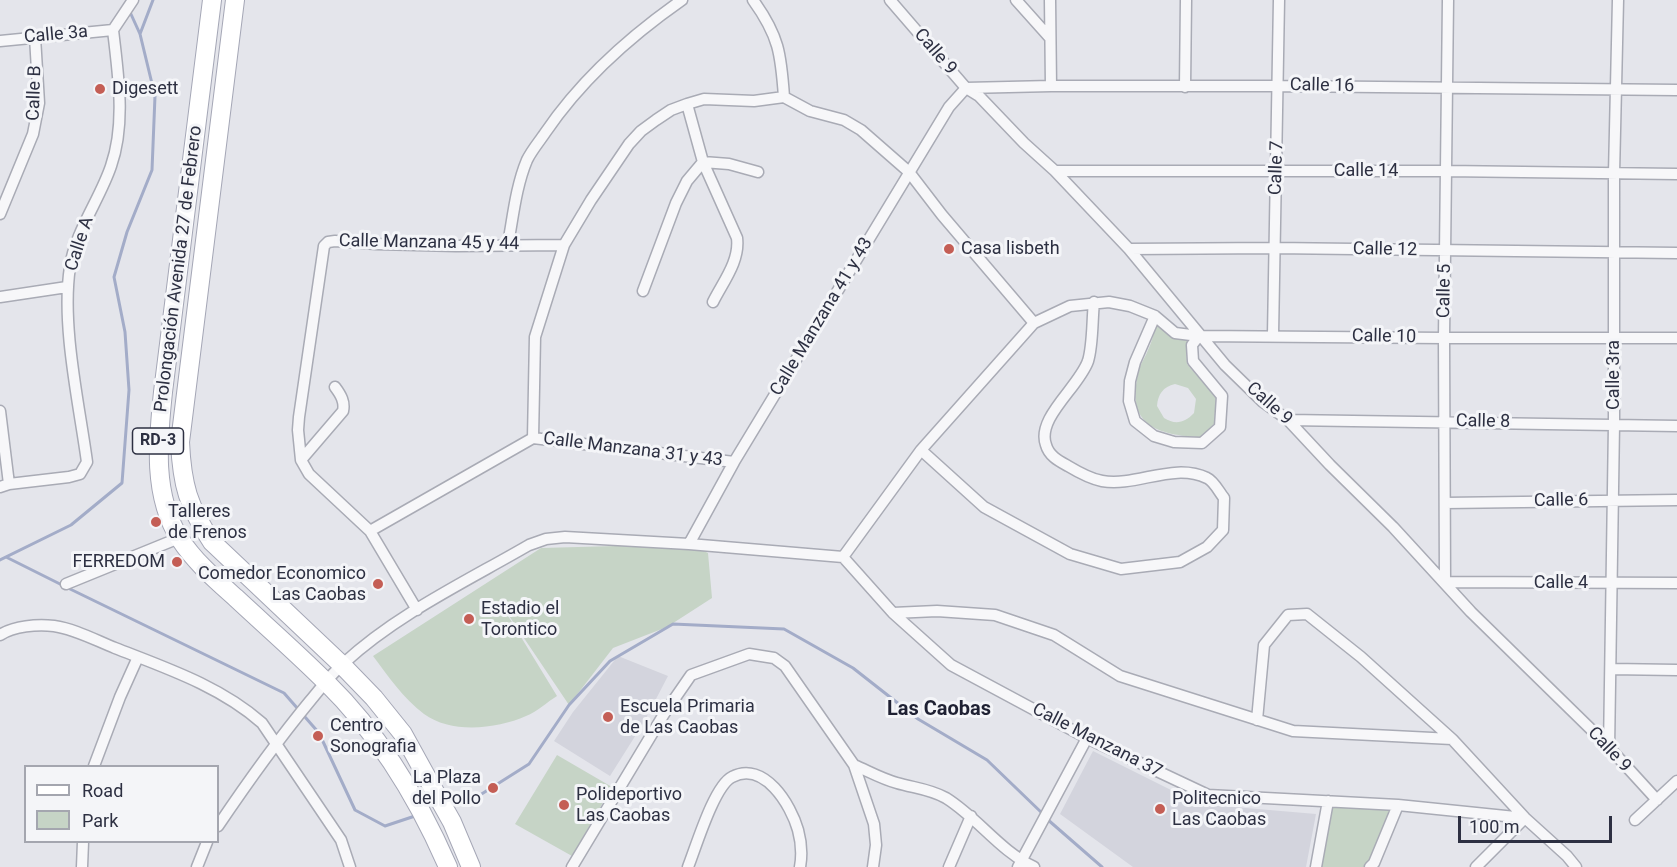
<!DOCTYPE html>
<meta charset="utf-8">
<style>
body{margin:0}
#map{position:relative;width:1677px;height:867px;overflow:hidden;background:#e4e5eb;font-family:Roboto,sans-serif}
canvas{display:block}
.legend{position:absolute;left:24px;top:765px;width:195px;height:78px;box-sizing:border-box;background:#f4f5f8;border:2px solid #a4a6af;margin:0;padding:8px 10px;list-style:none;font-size:18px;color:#2d3042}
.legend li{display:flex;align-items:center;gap:12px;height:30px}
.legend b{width:30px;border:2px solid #a4a6af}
.scale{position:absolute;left:1458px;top:816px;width:154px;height:27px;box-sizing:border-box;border:3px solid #2d3042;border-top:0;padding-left:8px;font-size:18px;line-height:21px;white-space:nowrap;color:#2d3042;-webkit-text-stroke:4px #f4f5f8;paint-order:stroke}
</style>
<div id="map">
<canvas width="1677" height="867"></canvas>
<ul class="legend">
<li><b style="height:8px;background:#fff"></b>Road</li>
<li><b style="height:16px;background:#c6d4c6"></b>Park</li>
</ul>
<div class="scale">100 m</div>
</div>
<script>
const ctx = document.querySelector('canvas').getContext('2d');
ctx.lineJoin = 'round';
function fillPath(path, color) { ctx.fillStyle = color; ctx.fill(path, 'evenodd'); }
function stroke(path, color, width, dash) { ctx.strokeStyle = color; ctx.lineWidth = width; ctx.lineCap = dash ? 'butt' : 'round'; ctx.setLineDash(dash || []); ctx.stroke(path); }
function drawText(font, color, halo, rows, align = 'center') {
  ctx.font = font + ' Roboto,sans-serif'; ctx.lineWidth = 6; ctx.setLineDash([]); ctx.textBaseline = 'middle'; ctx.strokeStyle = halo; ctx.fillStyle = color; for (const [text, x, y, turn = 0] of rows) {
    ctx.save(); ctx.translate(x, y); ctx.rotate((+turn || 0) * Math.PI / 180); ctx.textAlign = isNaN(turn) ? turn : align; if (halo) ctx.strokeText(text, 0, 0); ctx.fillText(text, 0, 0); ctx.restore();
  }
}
const built = new Path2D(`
 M618 656 668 676 644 722 610 776 554 741 573 712Z
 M1093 751 1199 804 1316 814 1306 867H1133L1060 814Z`);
const green = new Path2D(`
 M1156 324 1189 339 1186 345 1187 364 1216 398 1214 424 1200 437C1151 435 1124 421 1140 367 1142 361 1146 356 1148 350 1152 342 1154 332 1156 324ZM1175 384 1188 388 1196 399 1194 413C1185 423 1175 425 1164 418L1157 406C1158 394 1163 387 1175 384Z
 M689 544 708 553 712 598 667 627 613 648 569 705 499 601 557 696C547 702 537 712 526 716 497 729 451 734 424 714 403 698 388 676 373 656L541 548Z
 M557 755 612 787 572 856 515 824Z
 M1332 805 1391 809 1373 860 1366 867H1321Z`);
const stream = new Path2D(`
 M140 34 153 0
 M6 557 62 585
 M0 560 71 525 122 483 129 390 125 332 114 277 127 232 152 170 155 96 140 34 130 12
 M68 588 284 693 319 733 355 810 385 826 418 815
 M450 805 480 795 529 764 569 705 610 661 673 624 784 629 853 668 918 719 987 760 1043 814
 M1047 819 1102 867`);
const minor = new Path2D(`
 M753 0C779 36 781 54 784 97
 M890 0 966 88 979 96 1024 143 1055 171 1129 249 1225 365 1263 402 1288 420 1330 465 1393 527 1471 612 1605 743 1657 800
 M1016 0 1050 38
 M1050 0 1051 86
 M1448 0 1444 338 1445 582 1677 583
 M113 30 133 0
 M0 41 113 30
 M1185 87 1186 0
 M784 97 810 111 844 120 861 130 909 172 942 215 1034 323
 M1055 171H1446L1677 174
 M0 214 33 134 39 103 35 37
 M508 244C513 217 516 186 527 160 532 150 539 142 545 133 581 80 629 37 682 0
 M1129 249 1274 248 1677 253
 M643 291 676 203 687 181 703 162 687 104
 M0 297 67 287
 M713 302C723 282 740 261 737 238L703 162 729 164 758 172
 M1155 316 1135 362 1130 381 1129 401 1135 421 1154 436 1174 442 1202 443 1220 427 1222 396 1193 361 1192 345 1199 336
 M1273 335 1279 0
 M0 411 9 484
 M1288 420 1677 426
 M533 438 535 337 564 245 591 200 629 144 641 131 656 120 671 110 687 104 704 99 754 101 784 97
 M533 438 734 462
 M921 450 984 507 1070 554 1121 569 1180 562 1207 547 1223 530 1224 498C1219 492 1214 481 1207 478 1173 462 1137 487 1102 481 1091 479 1078 472 1068 466 1059 461 1049 456 1046 445 1036 418 1079 387 1088 361 1093 345 1092 320 1094 302
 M301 460 343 411C345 402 341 395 335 387
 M0 487 9 484 69 477 80 474 87 462C79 403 61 325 70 267 75 232 100 199 111 166 126 123 118 74 113 30
 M1445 503 1677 500
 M370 531 533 438
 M689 544 734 462 949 107 966 88 1051 86H1279L1677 90
 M843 557 921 450 1034 323 1070 306 1109 302 1130 306 1155 316 1175 333 1199 336 1444 338H1677
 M843 557 893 613 951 665 1087 738 1208 795 1398 805 1525 818
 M66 584 179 538
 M417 610 370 531 309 474 301 460 298 430 299 417 324 246 328 242 335 241 376 244 456 246 564 245
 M893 613 937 611 995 615 1054 635 1120 676 1293 731 1452 739
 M0 635C14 626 37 624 54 626 75 629 95 640 115 648 166 668 220 686 262 723L341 840 350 867
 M1611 669 1677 670
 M1257 720 1264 645 1288 615 1307 614 1361 657 1452 739 1525 818 1567 856 1576 867
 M1609 749 1614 424V174L1618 0
 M854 765C868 771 882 779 897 783 914 788 930 789 946 798 978 818 1000 851 1034 867
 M94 766 120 697 138 657
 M1635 820 1677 781
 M218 826C247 783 277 741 310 701 321 688 331 674 344 663 397 614 467 581 529 545L546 539 565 537 689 544 843 557
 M82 867 83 842
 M197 867 207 842
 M572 867 664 714 691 675 749 654 774 658 785 666 854 765 874 824 876 845 873 867
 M688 867C696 847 714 786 732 777 764 760 791 805 798 830 801 841 802 856 800 867
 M949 867 971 816
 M1018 867 1087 738
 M1316 867 1328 801
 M1370 867 1374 863 1398 805
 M1476 867 1525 818`);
const primary = new Path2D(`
 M212 0 163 392C158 440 152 495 180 539 194 561 216 580 236 598 266 626 297 653 326 682 380 735 418 798 448 867
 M235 0 180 442C182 485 188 506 212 542L342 665 374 698 403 734 430 783 452 822 471 867`);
const markers = [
 [100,89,6,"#c45e55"],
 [949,249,6,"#c45e55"],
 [156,522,6,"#c45e55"],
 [177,562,6,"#c45e55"],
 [378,584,6,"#c45e55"],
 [469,619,6,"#c45e55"],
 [608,717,6,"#c45e55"],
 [318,736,6,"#c45e55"],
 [493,788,6,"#c45e55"],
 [564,805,6,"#c45e55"],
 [1160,809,6,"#c45e55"]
];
const shields = [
 [158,441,51]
];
const shieldNames = [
 ["RD-3",158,441]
];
const streetNames = [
 ["Calle 3a",56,35,-5],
 ["Calle 9",935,52,49],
 ["Calle 16",1322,86,1],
 ["Calle B",35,93,-88],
 ["Calle 7",1277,168,-88],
 ["Calle 14",1366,171],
 ["Calle Manzana 45 y 44",429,243,1],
 ["Calle A",80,244,-72],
 ["Calle 12",1385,250,1],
 ["Prolongación Avenida 27 de Febrero",179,269,-83],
 ["Calle 5",1445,291,-89],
 ["Calle Manzana 41 y 43",822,317,-59],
 ["Calle 10",1384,337,1],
 ["Calle 3ra",1614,375,-90],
 ["Calle 9",1269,404,42],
 ["Calle 8",1483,422,1],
 ["Calle Manzana 31 y 43",633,450,7],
 ["Calle 6",1561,501,-1],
 ["Calle 4",1561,583],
 ["Calle Manzana 37",1097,741,27],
 ["Calle 9",1609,750,47]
];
const poiNames = [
 ["Digesett",112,89],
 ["Casa lisbeth",961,249],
 ["Talleres",168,512],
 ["de Frenos",168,533],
 ["FERREDOM",165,562,"right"],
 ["Comedor Economico",366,574,"right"],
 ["Las Caobas",366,595,"right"],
 ["Estadio el",481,609],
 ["Torontico",481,630],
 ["Escuela Primaria",620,707],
 ["de Las Caobas",620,728],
 ["Centro",330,726],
 ["Sonografia",330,747],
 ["La Plaza",481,778,"right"],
 ["del Pollo",481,799,"right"],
 ["Polideportivo",576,795],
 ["Las Caobas",576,816],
 ["Politecnico",1172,799],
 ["Las Caobas",1172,820]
];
const neighbourhoodNames = [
 ["Las Caobas",939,710]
];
fillPath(built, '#d3d4dd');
fillPath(green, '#c6d4c6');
stroke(stream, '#a3acc8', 3);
stroke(minor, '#a9abb5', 13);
stroke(primary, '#a5a7b6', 20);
stroke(minor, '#f7f7f9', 10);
stroke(primary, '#fff', 18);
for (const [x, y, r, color] of markers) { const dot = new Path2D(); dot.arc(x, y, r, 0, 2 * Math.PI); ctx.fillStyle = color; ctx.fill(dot); stroke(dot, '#f4f5f8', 2); }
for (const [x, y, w] of shields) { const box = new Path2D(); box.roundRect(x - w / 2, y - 13, w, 26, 4.5); ctx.fillStyle = '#f4f5f8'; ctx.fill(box); stroke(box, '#2d3042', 1.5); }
drawText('bold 16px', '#2d3042', null, shieldNames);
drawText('18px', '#2d3042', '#f4f5f8', streetNames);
drawText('18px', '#2d3042', '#f4f5f8', poiNames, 'left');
drawText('bold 20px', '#1f2133', '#f4f5f8', neighbourhoodNames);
</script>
